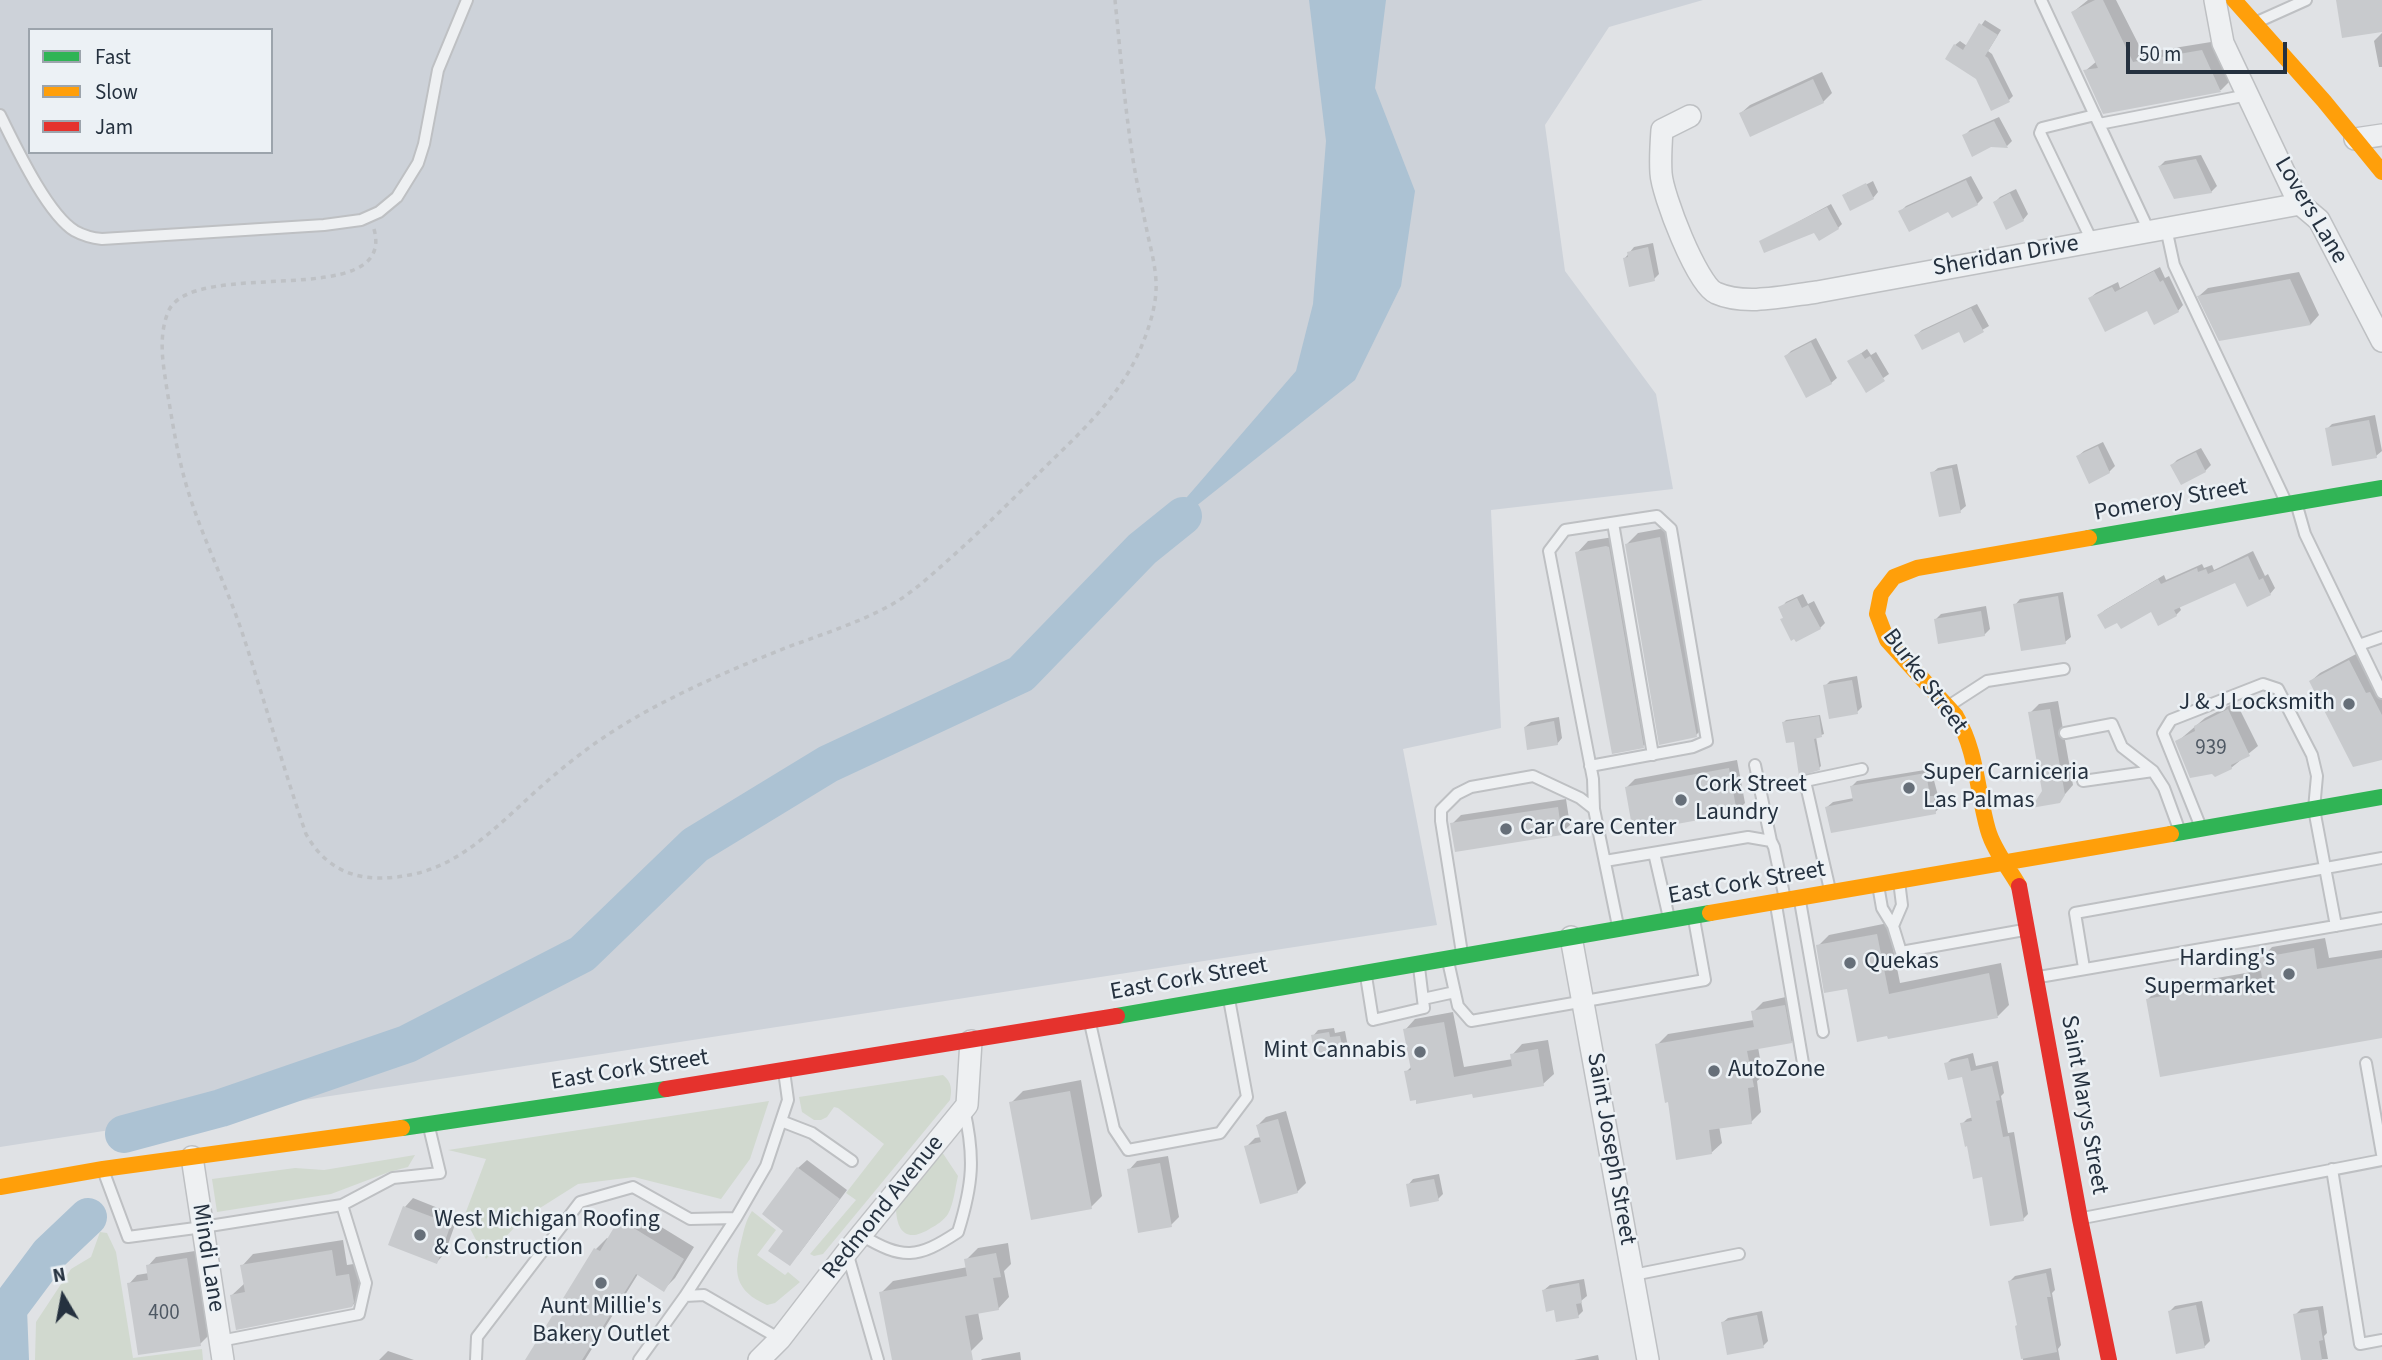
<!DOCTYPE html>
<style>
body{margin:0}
#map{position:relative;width:2382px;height:1360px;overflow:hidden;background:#e0e2e5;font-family:"Source Sans 3",sans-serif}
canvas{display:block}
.legend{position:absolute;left:28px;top:28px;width:245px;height:126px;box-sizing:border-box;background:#ecf1f5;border:2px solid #9ca4ac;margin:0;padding:9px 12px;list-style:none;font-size:21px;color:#25313f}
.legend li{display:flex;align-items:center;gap:14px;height:35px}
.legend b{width:35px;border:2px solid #9ca4ac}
.north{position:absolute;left:28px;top:1262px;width:70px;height:70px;-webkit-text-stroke:5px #ecf1f5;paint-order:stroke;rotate:350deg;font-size:19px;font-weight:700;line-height:28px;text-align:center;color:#25313f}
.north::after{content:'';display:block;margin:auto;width:24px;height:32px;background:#25313f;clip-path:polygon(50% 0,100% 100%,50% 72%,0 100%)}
.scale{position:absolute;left:2126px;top:42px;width:161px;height:32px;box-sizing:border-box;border:4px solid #25313f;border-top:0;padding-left:9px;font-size:21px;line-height:24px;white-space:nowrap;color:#25313f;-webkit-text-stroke:5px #ecf1f5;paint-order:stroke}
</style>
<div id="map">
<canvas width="2382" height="1360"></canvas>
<ul class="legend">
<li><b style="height:9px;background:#30b455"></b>Fast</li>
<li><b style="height:9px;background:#ff9f0a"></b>Slow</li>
<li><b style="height:9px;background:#e5322d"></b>Jam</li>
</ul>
<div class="north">N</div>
<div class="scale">50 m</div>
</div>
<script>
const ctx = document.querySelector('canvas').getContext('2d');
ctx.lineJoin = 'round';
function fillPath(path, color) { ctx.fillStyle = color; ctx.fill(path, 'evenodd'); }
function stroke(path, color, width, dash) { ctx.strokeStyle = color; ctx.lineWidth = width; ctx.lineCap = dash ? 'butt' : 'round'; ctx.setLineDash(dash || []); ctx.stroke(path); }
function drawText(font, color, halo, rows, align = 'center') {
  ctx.font = font + ' "Source Sans 3",sans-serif'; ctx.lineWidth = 5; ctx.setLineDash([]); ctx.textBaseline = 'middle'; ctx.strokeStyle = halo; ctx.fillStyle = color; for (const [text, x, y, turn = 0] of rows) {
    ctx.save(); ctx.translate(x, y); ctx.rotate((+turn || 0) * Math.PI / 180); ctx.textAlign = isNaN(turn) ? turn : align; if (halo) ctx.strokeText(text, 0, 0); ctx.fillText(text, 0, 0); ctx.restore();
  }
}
const built = new Path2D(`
 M0 0H1703L1609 27 1545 125 1565 271 1656 394 1673 489 1491 510 1501 728 1403 749 1437 925 0 1147ZM30 30H271V152H30Z`);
const green = new Path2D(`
 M943 1075C952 1082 952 1090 950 1100L823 1254 814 1256 810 1254 856 1200 846 1193 884 1144 838 1108 834 1107 827 1117 821 1120H814L802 1112 799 1097Z
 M769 1101 750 1159 721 1199 634 1177 578 1184 521 1220 486 1259 464 1217 486 1159 448 1150Z
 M942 1152 958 1176C955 1188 954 1203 948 1214 944 1220 937 1225 931 1228 908 1243 897 1233 896 1209Z
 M415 1155 408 1167 389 1172 331 1194 217 1212 212 1179 295 1168 324 1170Z
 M752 1211 776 1230 757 1255 785 1275 788 1272 800 1282 775 1303 767 1305C735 1291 733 1273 741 1242 744 1230 745 1222 752 1211Z
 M100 1232 107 1233 116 1252 133 1358 202 1349 203 1360H35L36 1322 71 1269 91 1257Z`);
const water = new Path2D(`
 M1309 0H1386L1375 88 1415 191 1401 286 1355 380 1142 549 1296 371 1313 304 1326 141Z`);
const shadow = new Path2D(`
 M2088 0H2116L2143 53 2211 42 2230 81 2221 90 2104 112 2085 71 2097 61 2073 12Z
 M1985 20 2001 30 1988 51 1992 54 2013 96 2008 101 1977 78 1955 45 1960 41 1967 46Z
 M2382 33V67H2379L2374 41Z
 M1822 72 1832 93 1823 102 1741 113 1750 105Z
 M1999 117 2012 141 2007 146 1964 136 1970 130Z
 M2201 155 2217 186 2211 192 2175 197 2160 166 2165 161Z
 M1971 176 1983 198 1977 204 1949 209 1901 211 1906 206Z
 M1873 181 1878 192 1873 198 1844 195 1848 192V194Z
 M2016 189 2028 214 2023 220 1995 202 2000 197Z
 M1831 204 1842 224 1838 228 1761 242Z
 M1653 243 1659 274 1654 279 1625 258 1634 247Z
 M2160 267 2165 278 2169 276 2183 305 2178 311 2148 309 2090 298 2096 293 2118 282 2120 288Z
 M2299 272 2319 315 2311 324 2220 339 2199 296 2208 288Z
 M1977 304 1989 326 1965 340 1960 330 1916 335 1922 330Z
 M1816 338 1837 378 1831 383 1786 356 1791 351Z
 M1867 349 1871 355 1876 352 1889 374 1866 390 1849 362Z
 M2375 415 2382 451 2376 456 2327 429 2332 424Z
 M2103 442 2115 466 2109 472 2078 456 2084 451Z
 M2201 448 2211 465 2205 471 2172 465 2177 460Z
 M1957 464 1966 506 1960 511 1932 473 1938 468Z
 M1671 527 1707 724 1696 735 1626 545 1638 533Z
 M1620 536 1654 735 1643 746 1577 553 1588 541Z
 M2253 551 2265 576 2268 574 2275 588 2270 594 2236 581 2179 606 2181 610 2176 615 2152 610 2118 620 2099 615 2105 610 2164 575 2166 580 2202 564 2204 568 2212 565 2214 570Z
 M2063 592 2071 637 2065 642 2015 605 2020 599Z
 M1803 594 1808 604 1814 601 1825 623 1820 628 1785 617 1781 608 1786 602Z
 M1986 606 1990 629 1984 635 1936 619 1941 614Z
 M2358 653 2382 700V758L2311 681 2320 673Z
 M1857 676 1862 707 1857 712 1825 686 1830 681Z
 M2058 701 2073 785 2059 801 2044 791 2030 713 2039 704Z
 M2236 702 2258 746 2231 768 2177 742 2205 718Z
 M1820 715 1824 734 1816 737 1821 766 1819 768 1795 740 1784 722 1786 720Z
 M1559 717 1562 738 1557 744 1525 727 1531 722Z
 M1737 760 1745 803 1737 811 1627 787 1635 779Z
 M1931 769 1941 807 1935 812 1827 807 1833 802 1854 798 1852 786 1857 781Z
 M1566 799 1570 825 1561 833 1452 824 1461 815Z
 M1888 923 1900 983 2001 963 2009 1005 1998 1016 1848 987 1818 946 1829 935Z
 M2325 938 2329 958 2382 950V1036L2148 999 2159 988 2263 970 2261 959 2272 947Z
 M1795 995 1801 1031 1791 1042 1758 1047 1763 1076 1757 1081 1761 1112 1751 1122 1719 1126 1722 1143 1711 1153 1669 1100 1657 1045 1668 1034 1754 1020 1753 1012 1763 1002Z
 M1453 1012 1464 1067 1513 1059 1512 1055 1522 1044 1548 1040 1554 1074 1543 1084 1474 1092 1406 1072 1412 1066 1405 1030 1415 1019Z
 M1334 1028 1335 1033 1345 1031 1348 1047 1343 1052 1313 1036 1318 1030Z
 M1973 1053 1976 1066 1998 1061 2004 1093 2001 1096 2008 1133 2014 1132 2028 1214 2023 1219 1984 1175 1962 1124 1967 1119 1973 1117 1963 1075 1946 1064 1951 1059Z
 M1081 1080 1102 1196 1091 1207 1011 1103 1023 1091Z
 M1286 1111 1306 1183 1297 1192 1246 1147 1255 1138 1261 1137 1258 1125 1266 1117Z
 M1168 1156 1179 1217 1171 1225 1129 1170 1137 1161Z
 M807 1160 847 1190 798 1255 786 1230 798 1168Z
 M1439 1174 1443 1194 1438 1199 1408 1185 1413 1179Z
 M413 1198 458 1216 445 1253 437 1262 405 1207Z
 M632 1209 694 1247 675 1278 664 1289 638 1274 585 1360H527L596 1249 607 1238 609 1239 621 1221Z
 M343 1240 347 1265 360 1263 363 1294 352 1306 232 1295 245 1283 242 1266 253 1254Z
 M1008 1243 1011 1264 1004 1271 1009 1297 998 1309 978 1312 983 1339 971 1351 920 1360H894L881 1293 893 1281 968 1267 966 1260 978 1248Z
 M195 1251 209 1335 200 1344 129 1284 137 1275 149 1273 148 1266 156 1257Z
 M2051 1268 2055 1290 2052 1293 2061 1345 2058 1349 2060 1360H2023L2017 1326 2019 1324 2010 1281 2015 1276Z
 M1584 1279 1587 1296 1581 1301 1583 1311 1578 1316 1555 1308 1544 1290 1550 1285Z
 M2202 1301 2210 1341 2204 1347 2170 1311 2175 1306Z
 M2323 1306 2327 1333 2324 1336 2328 1359 2304 1360 2295 1315 2301 1309Z
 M1762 1311 1768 1341 1763 1346 1722 1323 1728 1318Z
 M388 1351 414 1360H379Z
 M1020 1352 1021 1360H981L982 1359Z
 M1598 1355 1599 1360H1574Z`);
const river = new Path2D(`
 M124 1134 221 1108 407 1044 582 954 695 845 828 764 1021 674 1142 549 1183 516
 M10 1360 8 1309 49 1254 88 1217`);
const building = new Path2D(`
 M2095 0H2103L2133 62 2202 50 2221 92 2103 114 2083 70 2098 68 2071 12Z
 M2336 0H2382V32L2342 38Z
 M1979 23 1998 35 1985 56 1988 58 2010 102 1991 111 1976 79 1945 59 1954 44 1963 50Z
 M1813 79 1824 103 1750 137 1739 113Z
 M1994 121 2008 148 1991 147 1972 157 1962 135Z
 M2196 159 2212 193 2174 199 2158 166Z
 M1966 180 1978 205 1952 218 1948 212 1909 232 1898 211Z
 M1866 183 1874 199 1850 211 1842 195Z
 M2010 193 2024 221 2006 230 1993 202Z
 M1827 207 1839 229 1819 241 1814 233 1764 253 1759 241Z
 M1648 247 1655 281 1629 287 1623 258 1628 257 1627 252Z
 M2154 271 2160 282 2163 280 2179 312 2154 325 2147 311 2105 332 2088 298 2112 287 2115 292Z
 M2290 279 2311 325 2219 341 2197 296Z
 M1971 308 1984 332 1964 343 1959 332 1922 350 1914 335Z
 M1811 342 1832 384 1806 398 1784 356Z
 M1861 353 1865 359 1870 356 1885 381 1866 393 1847 361Z
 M2369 420 2377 458 2332 466 2325 428Z
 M2098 446 2110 473 2089 484 2076 456Z
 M2196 452 2206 472 2181 485 2170 465Z
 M1952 468 1961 513 1939 517 1930 472Z
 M1660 537 1697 737 1659 745 1625 544Z
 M1606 546 1609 547 1644 748 1612 754 1575 552Z
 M2248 556 2259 580 2263 578 2271 595 2247 607 2235 583 2174 610 2177 616 2158 626 2151 612 2121 629 2117 623 2105 629 2097 615 2158 579 2161 584 2197 568 2198 572 2206 569 2208 574Z
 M2058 596 2066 644 2021 651 2013 604Z
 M1797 598 1802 608 1808 605 1821 629 1796 642 1794 639 1791 641 1780 619 1783 618 1778 607Z
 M1981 611 1985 636 1938 644 1934 619Z
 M2349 660 2366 693 2370 692 2382 715V760L2353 767 2309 681Z
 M1852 680 1858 714 1829 719 1823 685Z
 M2050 709 2065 795 2060 803 2031 808 2042 791 2028 712Z
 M2228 709 2250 756 2231 765 2232 769 2215 777 2212 774 2190 778 2175 741 2195 731 2194 726Z
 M1819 716 1822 737 1814 739 1820 770 1799 776 1794 742 1786 743 1782 722Z
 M1554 721 1558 745 1527 750 1524 727Z
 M1729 768 1737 813 1633 832 1625 787Z
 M1926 773 1930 796H1934L1936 814 1831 833 1825 807 1853 801 1850 786Z
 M1558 807 1562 835 1455 852 1450 823Z
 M1877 934 1889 994 1989 973 1998 1018 1888 1039 1887 1036 1857 1042 1847 989 1824 993 1816 945Z
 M2314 948 2317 969 2382 958V1038L2160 1077 2146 999 2262 978 2259 958Z
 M1785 1005 1792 1043 1747 1051 1754 1087 1748 1088 1752 1124 1709 1130 1712 1154 1676 1160 1668 1102 1665 1103 1655 1044 1754 1027 1751 1011Z
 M1444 1022 1454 1077 1512 1066 1510 1054 1538 1049 1544 1086 1473 1098 1472 1094 1416 1104V1100L1410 1101 1404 1071 1411 1070 1403 1029Z
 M1329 1032 1330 1037 1340 1036 1344 1054 1315 1058 1311 1035Z
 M1968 1058 1971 1071 1992 1066 2000 1100 1996 1101 2003 1137 2009 1136 2024 1221 1990 1226 1982 1177 1973 1179 1967 1146 1965 1147 1960 1123 1972 1121 1962 1077 1948 1080 1944 1063Z
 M1070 1091 1092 1209 1031 1220 1009 1102Z
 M1278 1119 1298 1193 1260 1204 1244 1146 1261 1142 1256 1125Z
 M1160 1163 1172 1227 1138 1233 1127 1169Z
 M797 1167 840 1199 790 1266 768 1251 783 1231 762 1214Z
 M1434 1179 1439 1201 1410 1207 1406 1184Z
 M403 1206 451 1224 437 1264 388 1245Z
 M619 1219 684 1259 664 1292 636 1274 582 1360H525L594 1248 600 1251Z
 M332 1250 336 1276 349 1274 354 1302 352 1307 236 1330 230 1295 245 1292 240 1265Z
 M996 1253 1001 1277 993 1278 999 1310 965 1316 973 1360H892L879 1292 967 1276 964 1259Z
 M187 1258 201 1346 138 1355 127 1283 148 1280 146 1265Z
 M2046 1273 2051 1297H2047L2057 1352 2021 1359 2015 1326 2017 1325 2008 1281Z
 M1579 1283 1582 1303 1576 1304 1579 1318 1556 1322 1554 1310 1546 1312 1542 1290Z
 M2196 1305 2205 1348 2176 1354 2168 1311Z
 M2318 1310 2323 1340 2319 1341 2322 1360H2301L2293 1314Z
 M1757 1315 1764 1348 1727 1355 1721 1322Z`);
const path = new Path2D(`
 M374 229C397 313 192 255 168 312 158 338 163 363 167 390 173 425 178 460 189 494 204 541 226 585 242 632 264 699 283 767 306 834 330 877 368 884 414 874 466 863 506 817 545 783 569 762 595 742 623 725 674 694 732 669 788 647 823 634 858 623 891 605 912 593 929 577 946 562 980 532 1011 501 1042 470 1080 433 1122 395 1142 345 1149 328 1155 309 1156 291 1157 273 1152 253 1148 236 1142 206 1135 176 1131 146 1124 98 1120 49 1115 0`);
const lane = new Path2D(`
 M2041 0 2149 231
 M2257 22 2306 0
 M0 115C15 145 47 214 75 231 84 236 92 238 102 239L324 225 361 220 379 212 397 197 418 163 424 144 438 70 467 0
 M2099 124 2248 95
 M2166 228 2174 265 2286 502
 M2092 241 2040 133 2042 128 2095 115
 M2297 506 2305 534 2382 693
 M1613 523 1653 755
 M2359 645 2382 637
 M1950 705 1987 681 2064 669
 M2065 733 2112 724 2122 747 2153 771 2164 788 2179 829
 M1755 765 1771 841
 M1590 766 1693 747 1707 741 1671 529 1657 516 1565 530 1549 551 1593 779 1594 809
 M2083 781 2153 771
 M2200 825 2163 733 2171 720 2263 684 2278 689 2312 755 2317 776 2314 809 2336 926
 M1654 853 1669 918
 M1605 861 1748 837 1771 841 1774 847 1785 899
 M1878 885 1882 908 1893 926 1901 952 2024 930
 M1830 890 1805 781 1862 769
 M1800 901 1823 1032
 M1776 905 1803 1063
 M1893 926 1902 905 1899 881
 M1462 953 1441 821V810L1457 794 1471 787 1533 776 1580 798 1594 809 1618 926
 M1448 961 1458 1006 1471 1021 1705 980 1694 919
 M2084 968 2075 913 2382 858
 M1366 976 1373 1020 1424 1008 1419 967
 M2039 977 2382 918
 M1423 999 1455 992
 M1090 1023 1114 1129 1128 1150 1220 1133 1247 1097 1229 999
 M2366 1063 2382 1154
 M781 1121 812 1133 852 1161
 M2332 1169 2360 1344 2382 1340
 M103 1170 128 1237 203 1227 342 1205 393 1178 440 1173 429 1127
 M2083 1218 2382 1160
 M861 1235C903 1260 917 1259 958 1232 973 1184 975 1157 964 1109
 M847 1252 878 1360
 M1633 1275 1739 1254
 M685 1296 736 1218
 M220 1341 359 1314 366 1283 342 1205
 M476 1360 477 1337 580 1202 633 1187 690 1219 736 1218 766 1166 788 1100 784 1071
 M639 1360 685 1296 704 1295 780 1339`);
const street = new Path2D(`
 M2215 0 2223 43 2294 193 2300 204 2319 220 2382 341
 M1690 116 1662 130C1661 144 1660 158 1661 173 1662 194 1697 285 1716 293 1745 306 1786 296 1817 292L2300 204
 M2355 139 2382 135
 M1571 937 1648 1360
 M192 1157 223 1360
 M759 1360 780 1339 847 1252 967 1105 971 1041`);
const fast = new Path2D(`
 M2089 538 2382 488
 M2171 834 2382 797
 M1117 1016 1710 913
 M402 1128 666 1089`);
const slow = new Path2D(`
 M2234 0 2324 101 2382 172
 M2019 886C2009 868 1994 851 1988 830 1977 792 1977 751 1956 716L1887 640 1877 614 1881 594 1894 577 1917 568 2089 538
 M1710 913 2171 834
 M0 1187 103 1169 402 1128`);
const jam = new Path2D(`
 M2019 886 2080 1219 2109 1360
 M666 1089 1117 1016`);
const markers = [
 [2349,704,7,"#666f79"],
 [1909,788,7,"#666f79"],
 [1681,800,7,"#666f79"],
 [1506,829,7,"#666f79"],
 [1850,963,7,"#666f79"],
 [2289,974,7,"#666f79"],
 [1420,1052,7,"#666f79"],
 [1714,1071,7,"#666f79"],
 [420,1235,7,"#666f79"],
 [601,1283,7,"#666f79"]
];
const numberNames = [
 ["939",2211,749],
 ["400",164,1314]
];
const streetNames = [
 ["Lovers Lane",2310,211,59],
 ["Sheridan Drive",2006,257,-10],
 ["Pomeroy Street",2171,501,-10],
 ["Burke Street",1924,682,53],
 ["East Cork Street",1747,884,-10],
 ["East Cork Street",1189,980,-10],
 ["East Cork Street",630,1071,-9],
 ["Saint Marys Street",2083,1105,80],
 ["Saint Joseph Street",1610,1149,80],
 ["Redmond Avenue",884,1208,-51],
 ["Mindi Lane",207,1258,81]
];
const poiNames = [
 ["J & J Locksmith",2335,704,"right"],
 ["Super Carniceria",1923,774],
 ["Las Palmas",1923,802],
 ["Cork Street",1695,786],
 ["Laundry",1695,814],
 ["Car Care Center",1520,829],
 ["Harding's",2275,960,"right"],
 ["Supermarket",2275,988,"right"],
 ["Quekas",1864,963],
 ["Mint Cannabis",1406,1052,"right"],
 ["AutoZone",1728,1071],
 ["West Michigan Roofing",434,1221],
 ["& Construction",434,1249],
 ["Aunt Millie's",601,1308,"center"],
 ["Bakery Outlet",601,1336,"center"]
];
fillPath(built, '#cdd2d9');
fillPath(green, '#d1d9cf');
fillPath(water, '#acc2d3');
fillPath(shadow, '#0003');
stroke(river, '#acc2d3', 38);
fillPath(building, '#c8cacd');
stroke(lane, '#bec0c3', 14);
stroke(street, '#bec0c3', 24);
stroke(path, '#bec1c5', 3.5, [5, 5]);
stroke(lane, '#eef0f2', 10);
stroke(street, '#eef0f2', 21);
stroke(fast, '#30b455', 16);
stroke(slow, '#ff9f0a', 16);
stroke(jam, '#e5322d', 16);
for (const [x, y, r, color] of markers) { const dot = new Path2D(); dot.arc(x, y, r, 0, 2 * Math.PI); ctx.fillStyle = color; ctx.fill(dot); stroke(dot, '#ecf1f5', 2.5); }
drawText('21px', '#4e5863', null, numberNames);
drawText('24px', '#25313f', '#ecf1f5', streetNames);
drawText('24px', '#25313f', '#ecf1f5', poiNames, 'left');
</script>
